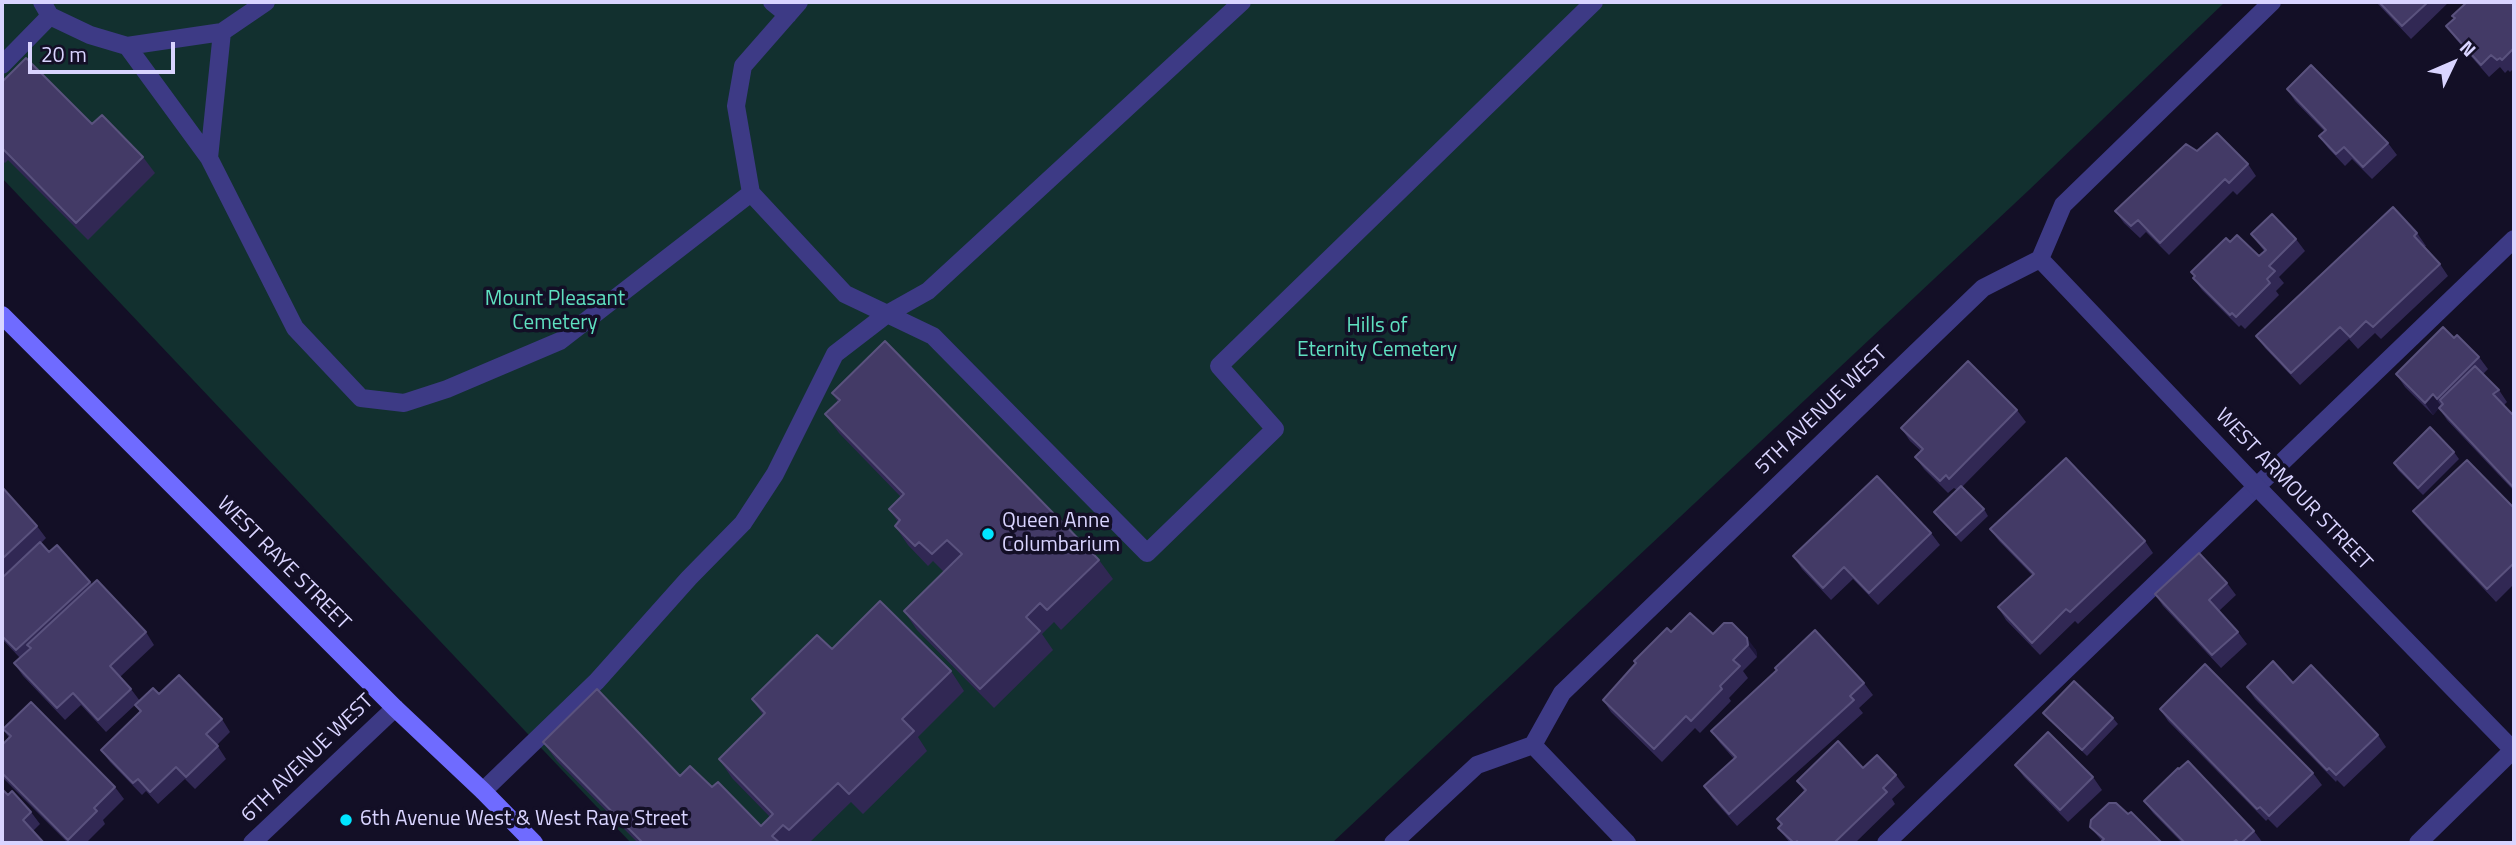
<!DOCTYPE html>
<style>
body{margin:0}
#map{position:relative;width:2516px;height:845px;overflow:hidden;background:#130f26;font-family:"Titillium Web",sans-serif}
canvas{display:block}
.frame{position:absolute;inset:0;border:4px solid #d9d4ff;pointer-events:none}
.north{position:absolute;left:2418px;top:28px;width:70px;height:70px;-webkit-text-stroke:5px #130f26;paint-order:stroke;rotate:46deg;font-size:19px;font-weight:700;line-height:28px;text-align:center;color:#d9d4ff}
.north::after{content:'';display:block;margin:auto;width:24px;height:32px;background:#d9d4ff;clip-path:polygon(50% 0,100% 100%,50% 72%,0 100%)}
.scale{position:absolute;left:28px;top:42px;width:147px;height:32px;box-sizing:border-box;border:4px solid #d9d4ff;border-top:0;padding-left:9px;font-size:21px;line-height:24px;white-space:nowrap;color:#d9d4ff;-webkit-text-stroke:5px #130f26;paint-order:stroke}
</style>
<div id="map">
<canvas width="2516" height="845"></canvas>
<div class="frame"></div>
<div class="north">N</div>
<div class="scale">20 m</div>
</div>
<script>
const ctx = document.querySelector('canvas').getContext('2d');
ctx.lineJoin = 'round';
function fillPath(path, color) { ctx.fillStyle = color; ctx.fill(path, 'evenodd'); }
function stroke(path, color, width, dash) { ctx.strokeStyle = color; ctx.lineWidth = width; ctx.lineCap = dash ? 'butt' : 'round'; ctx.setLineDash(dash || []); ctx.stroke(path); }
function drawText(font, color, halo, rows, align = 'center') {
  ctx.font = font + ' "Titillium Web",sans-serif'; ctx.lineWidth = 7; ctx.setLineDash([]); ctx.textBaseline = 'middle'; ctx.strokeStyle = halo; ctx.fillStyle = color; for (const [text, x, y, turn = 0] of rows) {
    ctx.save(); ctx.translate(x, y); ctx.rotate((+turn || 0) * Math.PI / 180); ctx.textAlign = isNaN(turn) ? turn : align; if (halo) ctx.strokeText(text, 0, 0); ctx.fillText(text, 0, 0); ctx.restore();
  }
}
const green = new Path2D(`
 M2 2H2225L2029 190 1332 843H631L2 178Z`);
const lane = new Path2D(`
 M772 2 788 15
 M1242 2 928 291 887 314 933 336 1147 553 1275 429 1219 366 1594 2
 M50 16 90 35 127 46 209 158 295 328 361 398 404 403 447 389 560 341 751 193 736 106 743 66 799 2
 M127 46 222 32 266 2
 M2 65 50 16 42 2
 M209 158 222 32
 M483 791 597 681 689 578 743 523 775 474 835 354 887 314 845 294 751 193
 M1886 843 2514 239`);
const street = new Path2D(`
 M2040 259 2256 486 2514 751
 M1533 745 1627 843
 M252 843 395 708
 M1393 843 1477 765 1533 745 1562 693 1983 288 2040 259 2063 205 2272 2
 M2418 843 2514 749`);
const secondary = new Path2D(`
 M2 315 395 708 483 791 534 843`);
const wall = new Path2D(`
 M2376 2H2449L2411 39Z
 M2514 2V68L2510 72 2508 70 2505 73 2500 67 2489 77 2455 38 2446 26 2454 19 2452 16Z
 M2 82 92 124 143 157 155 173 88 240 8 160 5 163 2 160Z
 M2287 89 2388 143 2397 155 2372 179 2352 159 2345 166 2328 148 2319 136 2324 131 2295 101Z
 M2197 151 2248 164 2256 176 2237 195 2233 191 2169 255 2146 232 2140 238 2124 223 2115 211Z
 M2417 233 2426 246 2424 247 2440 264 2448 276 2381 339 2375 333 2358 349 2349 339 2300 385 2265 348 2256 336Z
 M2251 234 2296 239 2305 251 2279 277 2284 283 2276 291 2279 295 2245 329 2241 325 2239 327 2202 290 2193 278 2195 277 2191 272 2230 242 2259 256 2264 251Z
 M2454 338 2479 357 2488 369 2483 374 2499 390 2507 402 2504 405 2512 414 2514 412V491L2447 420 2439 408 2433 415 2405 387 2396 374Z
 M832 393 1099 560 1113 579 1061 630 1054 622 1042 634 1053 650 994 708 917 630 904 611 944 572 933 561 928 566 908 545 895 526 898 522 889 509 901 497 839 433 825 414 838 402Z
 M2017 410 2026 422 1962 487 1984 509 1988 516 1961 542 1939 519 1934 512 1957 490 1954 488 1948 493 1924 469 1915 457 1921 451 1910 441 1901 428Z
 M2454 452 2459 459 2423 495 2398 470 2394 463Z
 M2 487 37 526 46 538 41 543 49 552 57 545 92 584 146 632 154 645 120 677 131 689 140 701 159 694 222 719 230 732 217 745 226 759 195 789 185 779 158 804 146 791 142 795 110 762 101 750 140 712 135 705 106 732 81 705 65 720 23 676 14 663 20 658 2 639Z
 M2514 508V584L2496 602 2422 523 2413 511Z
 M1990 529 2145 541 2153 553 2078 624 2075 621 2040 655 2006 620 1998 607 2032 575 1999 541Z
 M1931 533 1940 545 1878 605 1853 579 1831 600 1802 569 1793 556Z
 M2227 583 2236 595 2219 611 2238 632 2247 644 2221 668 2163 606 2155 594Z
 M1724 623 1756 650 1757 657 1743 671 1748 678 1729 698 1731 701 1700 733 1695 728 1662 762 1611 712 1603 700 1671 632 1713 634Z
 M832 649 951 671 964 691 918 737 927 751 863 814 851 802 809 843H638L557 761 543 742 680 776 712 787 761 826 770 817 732 778 719 759 763 715 752 699Z
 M1775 668 1864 683 1873 695 1859 708 1863 713 1737 826 1713 799 1704 786 1734 759 1720 743 1711 731 1777 671Z
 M2293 683 2378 735 2386 747 2344 787 2337 780 2336 782 2255 699 2247 687Z
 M2160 709 2313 773 2322 785 2277 828 2268 819 2266 821 2168 721Z
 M2043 713 2113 718 2118 724 2087 756 2048 719Z
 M3 729 115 787 124 799 103 820 105 824 86 843H68L2 777V745L9 738Z
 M2015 765 2093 777 2102 790 2068 822 2024 777Z
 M1896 775 1905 787 1892 799 1895 804 1855 843H1790L1778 828 1781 825 1777 819 1804 791 1797 781Z
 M8 795 31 812 40 824 33 831 2 843Z
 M2144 801 2254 831 2263 843H2182L2153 813Z
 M2128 814 2102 841 2090 827Z`);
const shadedWall = new Path2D(`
 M2433 394 2441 406 2433 415 2425 403Z
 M1747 638 1756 650 1757 657 1748 645Z`);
const building = new Path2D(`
 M2379 2H2428L2402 26Z
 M2467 2H2514V48L2502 60 2500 58 2497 60 2491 55 2481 65 2446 26 2455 18 2452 16Z
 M26 58 92 124 102 115 143 157 76 223 2 148V82Z
 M2311 65 2388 143 2363 167 2344 147 2336 154 2319 136 2326 130 2287 89Z
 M2217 133 2248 164 2229 183 2225 179 2160 243 2138 220 2131 226 2115 211 2186 144 2197 151Z
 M2393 207 2417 233 2414 236 2440 264 2373 327 2366 321 2350 337 2340 327 2291 373 2256 336Z
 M2272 214 2296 239 2269 266 2275 271 2267 279 2270 283 2236 317 2232 313 2230 315 2193 278 2195 276 2191 272 2226 238 2230 242 2237 235 2259 256 2266 250 2251 234Z
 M2443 327 2454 338 2457 335 2479 357 2437 399 2433 394 2425 403 2396 374Z
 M885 341 1099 560 1047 610 1040 603 1026 617 1040 631 980 689 904 611 962 554 947 540 932 554 919 542 915 546 895 526 900 520 889 509 904 494 825 414 840 400 832 393Z
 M1968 361 2017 410 1949 479 1946 475 1940 481 1915 457 1923 449 1901 428Z
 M2475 366 2499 390 2493 394 2512 414 2514 412V488L2439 408 2443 404 2440 400Z
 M2430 427 2454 452 2418 488 2394 463Z
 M2066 458 2145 541 2070 612 2066 609 2032 643 1998 607 2034 574 1990 529Z
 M2467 460 2514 508V563L2487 589 2413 511Z
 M1877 476 1931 533 1869 593 1844 567 1823 588 1793 556Z
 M1961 486 1984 509 1956 535 1934 512Z
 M2 487 37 526 2 559Z
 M40 542 49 552 57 545 90 582 16 650 2 636V578Z
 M2199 553 2227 583 2209 600 2238 632 2212 655 2155 594Z
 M97 580 146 632 110 666 131 689 98 720 73 693 57 708 14 663 31 648 27 645Z
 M880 601 951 671 902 719 914 731 849 794 838 783 789 830 783 825 772 836 780 843H643L543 742 597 689 680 776 690 766 712 787 718 782 761 826 773 814 719 759 765 713 752 699 817 635 832 649Z
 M1690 613 1713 634 1724 623H1732L1747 638 1748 645 1733 660 1740 666 1720 686 1722 689 1691 721 1686 716 1654 749 1603 700 1636 663 1634 661 1667 628 1671 632Z
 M1815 630 1864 683 1850 696 1854 700 1729 814 1704 786 1736 757 1711 731 1777 670 1775 668Z
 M2273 661 2293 683 2311 665 2378 735 2336 775 2329 768 2327 770 2247 687Z
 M2205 664 2313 773 2269 816 2260 807 2257 809 2160 709Z
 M179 675 222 719 206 734 218 746 186 777 176 767 150 792 138 779 133 783 101 750 141 711 135 705 153 688 159 694Z
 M2074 681 2113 718 2082 750 2043 713Z
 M31 702 115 787 94 808 97 811 68 840 2 773V745L11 736 3 729Z
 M2048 732 2093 777 2060 810 2015 765Z
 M1838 741 1863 768 1877 755 1896 775 1883 788 1887 792 1834 843H1799L1797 841 1794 843 1778 828 1782 824 1777 819 1806 790 1797 781Z
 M2188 761 2254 831 2241 843H2239L2236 840 2232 843H2185L2144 801 2178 768 2179 769Z
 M2 789 8 795 12 791 31 812 23 820 44 843H2Z
 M2109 803H2116L2128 814 2131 812 2162 843H2100L2104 839 2090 827 2091 820Z`);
const markers = [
 [988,534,7,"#00e5ff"],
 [346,820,7,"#00e5ff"]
];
const parkNames = [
 ["Mount Pleasant",555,300],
 ["Cemetery",555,324],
 ["Hills of",1377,327],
 ["Eternity Cemetery",1377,351]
];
const streetNames = [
 ["5TH AVENUE WEST",1822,411,-44],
 ["WEST ARMOUR STREET",2293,490,46],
 ["WEST RAYE STREET",283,564,45],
 ["6TH AVENUE WEST",308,759,-44]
];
const poiNames = [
 ["Queen Anne",1002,522],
 ["Columbarium",1002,546],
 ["6th Avenue West & West Raye Street",360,820]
];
fillPath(green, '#12302f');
stroke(lane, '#3d3a85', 18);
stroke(street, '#3d3a85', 18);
stroke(secondary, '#6f6bff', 18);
fillPath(wall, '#312854');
fillPath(shadedWall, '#1d163a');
fillPath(building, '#433a66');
stroke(building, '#5a527e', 2);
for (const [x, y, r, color] of markers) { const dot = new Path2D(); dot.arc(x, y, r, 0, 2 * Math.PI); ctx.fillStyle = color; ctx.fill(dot); stroke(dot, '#130f26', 2.5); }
drawText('21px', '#5fe0c0', '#130f26', parkNames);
drawText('21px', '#d9d4ff', '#130f26', streetNames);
drawText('21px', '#d9d4ff', '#130f26', poiNames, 'left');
</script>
